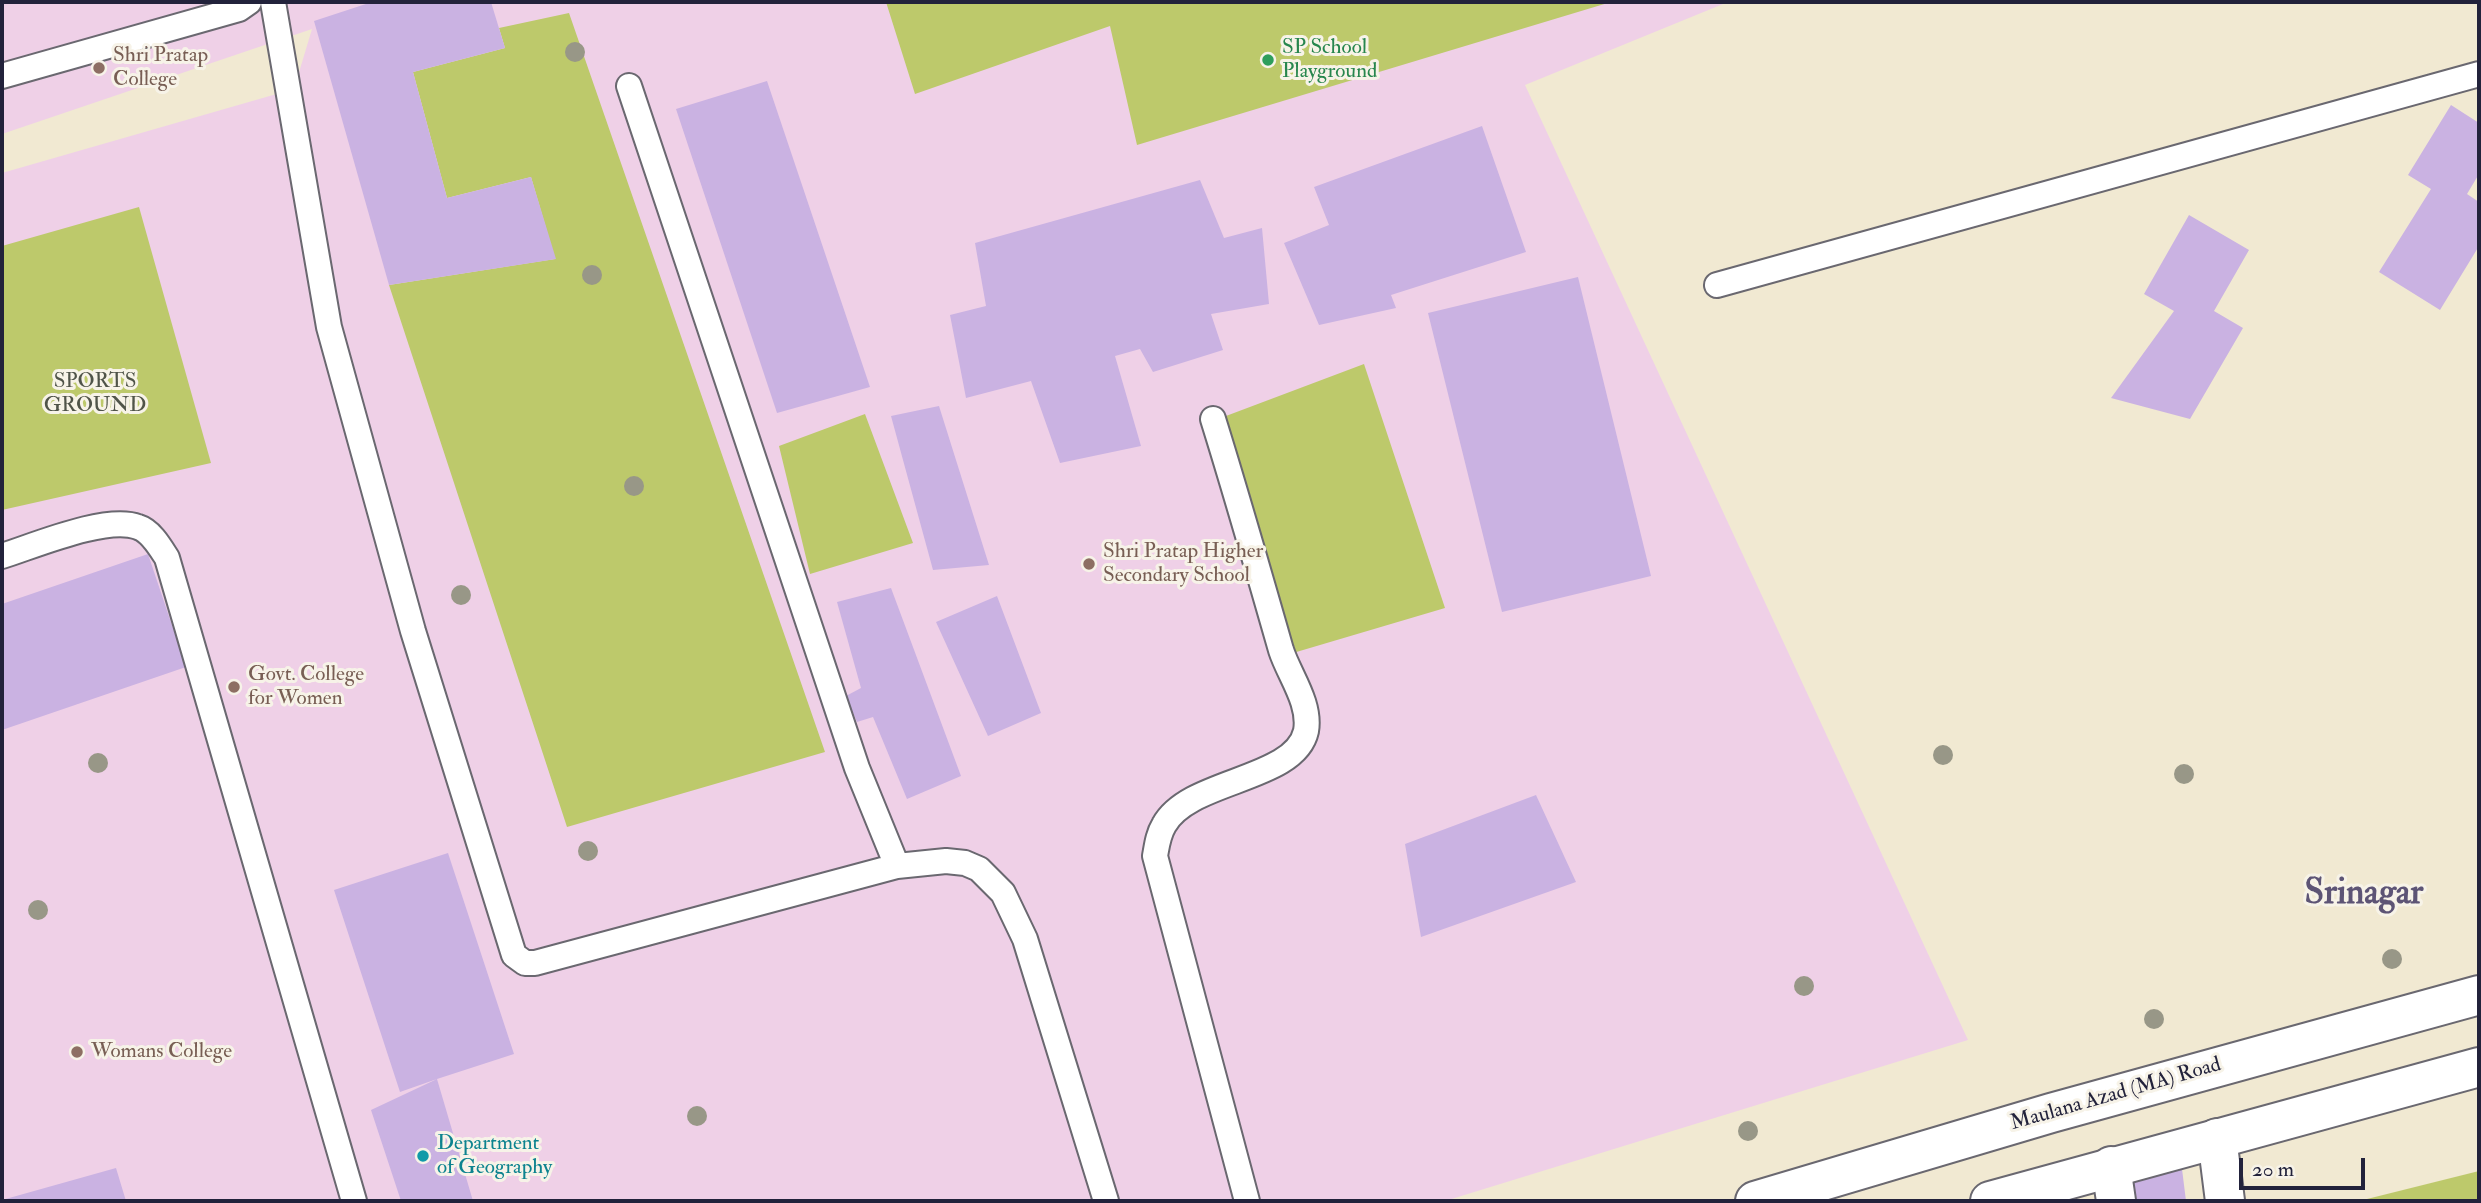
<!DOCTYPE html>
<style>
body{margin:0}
#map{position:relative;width:2481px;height:1203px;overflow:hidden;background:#f1e9d2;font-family:"IM FELL Double Pica",serif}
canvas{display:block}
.frame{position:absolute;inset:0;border:4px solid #22223b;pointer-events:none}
.scale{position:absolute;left:2239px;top:1158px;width:126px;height:32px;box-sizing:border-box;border:4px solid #22223b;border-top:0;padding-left:9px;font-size:21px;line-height:24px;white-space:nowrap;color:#22223b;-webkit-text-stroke:5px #f7f3e8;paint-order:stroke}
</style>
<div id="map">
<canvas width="2481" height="1203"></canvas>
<div class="frame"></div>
<div class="scale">20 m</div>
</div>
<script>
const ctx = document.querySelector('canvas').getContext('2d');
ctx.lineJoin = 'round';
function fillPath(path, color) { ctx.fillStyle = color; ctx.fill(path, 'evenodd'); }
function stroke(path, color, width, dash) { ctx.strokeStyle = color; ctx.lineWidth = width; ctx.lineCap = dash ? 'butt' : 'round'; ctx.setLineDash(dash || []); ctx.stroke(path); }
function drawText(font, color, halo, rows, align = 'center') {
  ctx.font = font + ' "IM FELL Double Pica",serif'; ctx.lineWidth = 6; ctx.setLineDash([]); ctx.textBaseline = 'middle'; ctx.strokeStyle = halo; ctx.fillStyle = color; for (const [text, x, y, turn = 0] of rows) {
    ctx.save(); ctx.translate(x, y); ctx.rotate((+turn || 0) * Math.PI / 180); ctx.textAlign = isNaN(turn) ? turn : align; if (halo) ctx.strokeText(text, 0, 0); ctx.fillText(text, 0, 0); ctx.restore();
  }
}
const built = new Path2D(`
 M2 2H1728L1525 85 1968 1040 1445 1201H2V173L294 89 312 29 2 134Z`);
const green = new Path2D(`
 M886 2H1611L1137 145 1110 26 915 94Z
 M569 13 825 752 567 827 389 285 555 259 531 177 447 198 413 72 505 48 499 28Z
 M139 207 211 463 2 510V246Z
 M1364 364 1445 608 1293 653 1218 419Z
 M865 414 913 543 810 574 779 446Z
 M2479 1171V1201H2359Z`);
const building = new Path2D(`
 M372 2H491L505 48 413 72 447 198 531 177 556 259 389 285 314 21Z
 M767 81 870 387 777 413 676 109Z
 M2451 105 2479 123V174L2467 194 2479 202V246L2440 310 2379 272 2431 189 2408 175Z
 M1482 126 1526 252 1391 295 1396 308 1319 325 1284 243 1329 225 1314 187Z
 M1200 180 1224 238 1262 228 1269 304 1211 314 1223 350 1153 372 1140 349 1115 356 1141 446 1060 463 1031 381 966 398 950 315 986 306 975 243Z
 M2189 215 2249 250 2214 311 2243 328 2190 419 2111 398 2174 311 2144 294Z
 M1578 277 1651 576 1502 612 1428 313Z
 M939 406 989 565 933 570 891 416Z
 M148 554 186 667 2 730V604Z
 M891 588 961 776 907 799 873 717 857 722 846 696 861 688 837 602Z
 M997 596 1041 713 988 736 936 622Z
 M1536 795 1576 882 1421 937 1405 844Z
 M448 853 514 1054 437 1079 473 1201H401L371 1110 437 1079 400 1092 334 890Z
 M116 1168 126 1201H2V1200Z
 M2182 1169 2186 1201H2134L2133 1182Z`);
const lane = new Path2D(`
 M273 2 329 327 413 631 514 955 525 963H535L897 866 946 861 965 863 979 869 1003 893 1025 939 1106 1201
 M2 76 239 9 249 2
 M629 86 857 768 897 866
 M1717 285 2479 74
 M1213 419C1237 496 1259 573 1281 650 1289 675 1311 703 1306 731 1295 781 1189 779 1164 825 1158 835 1157 845 1155 856L1247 1201
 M2 556C34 546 106 515 138 527 151 531 160 547 167 558L354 1201`);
const street = new Path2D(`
 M2111 1166 2116 1201`);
const secondary = new Path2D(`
 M2217 1138 2225 1201`);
const primary = new Path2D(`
 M1755 1201 2051 1113 2479 995
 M1990 1201 2479 1067`);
const trees = [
 [575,52],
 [592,275],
 [634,486],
 [461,595],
 [1943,755],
 [98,763],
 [2184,774],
 [588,851],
 [38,910],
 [2392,959],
 [1804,986],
 [2154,1019],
 [697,1116],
 [1748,1131]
];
const markers = [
 [1268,60,7,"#2e9e5b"],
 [99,68,7,"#8d6e63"],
 [1089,564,7,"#8d6e63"],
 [234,687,7,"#8d6e63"],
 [77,1052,7,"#8d6e63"],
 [423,1156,7,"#0f9aa8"]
];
const leisureNames = [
 ["SP School",1282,48],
 ["Playground",1282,72]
];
const educationNames = [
 ["Shri Pratap",113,56],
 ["College",113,80],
 ["Shri Pratap Higher",1103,552],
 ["Secondary School",1103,576],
 ["Govt. College",248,675],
 ["for Women",248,699],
 ["Womans College",91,1052]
];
const parkNames = [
 ["SPORTS",95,382],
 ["GROUND",95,406]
];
const streetNames = [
 ["Maulana Azad (MA) Road",2116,1095,-16]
];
const cultureNames = [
 ["Department",437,1144],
 ["of Geography",437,1168]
];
const townNames = [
 ["Srinagar",2364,895]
];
fillPath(built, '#efd0e7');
fillPath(green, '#bdc96b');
fillPath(building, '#cab2e2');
stroke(lane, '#6a6870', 28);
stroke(street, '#6a6870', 42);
stroke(secondary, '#6a6870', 42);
stroke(primary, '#6a6870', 42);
stroke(lane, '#fff', 24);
stroke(street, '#fff', 38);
stroke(secondary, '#fff', 38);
stroke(primary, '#fff', 38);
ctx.fillStyle = '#989787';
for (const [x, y] of trees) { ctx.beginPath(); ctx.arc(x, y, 10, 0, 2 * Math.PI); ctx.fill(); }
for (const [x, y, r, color] of markers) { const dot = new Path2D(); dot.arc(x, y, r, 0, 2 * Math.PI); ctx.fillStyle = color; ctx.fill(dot); stroke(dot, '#f7f3e8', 2.5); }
drawText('21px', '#27864d', '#f7f3e8', leisureNames, 'left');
drawText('21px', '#785e54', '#f7f3e8', educationNames, 'left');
drawText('21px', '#505449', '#f7f3e8', parkNames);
drawText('21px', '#22223b', '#f7f3e8', streetNames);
drawText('21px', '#0d838f', '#f7f3e8', cultureNames, 'left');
drawText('bold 35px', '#5d5475', '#f7f3e8', townNames);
</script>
